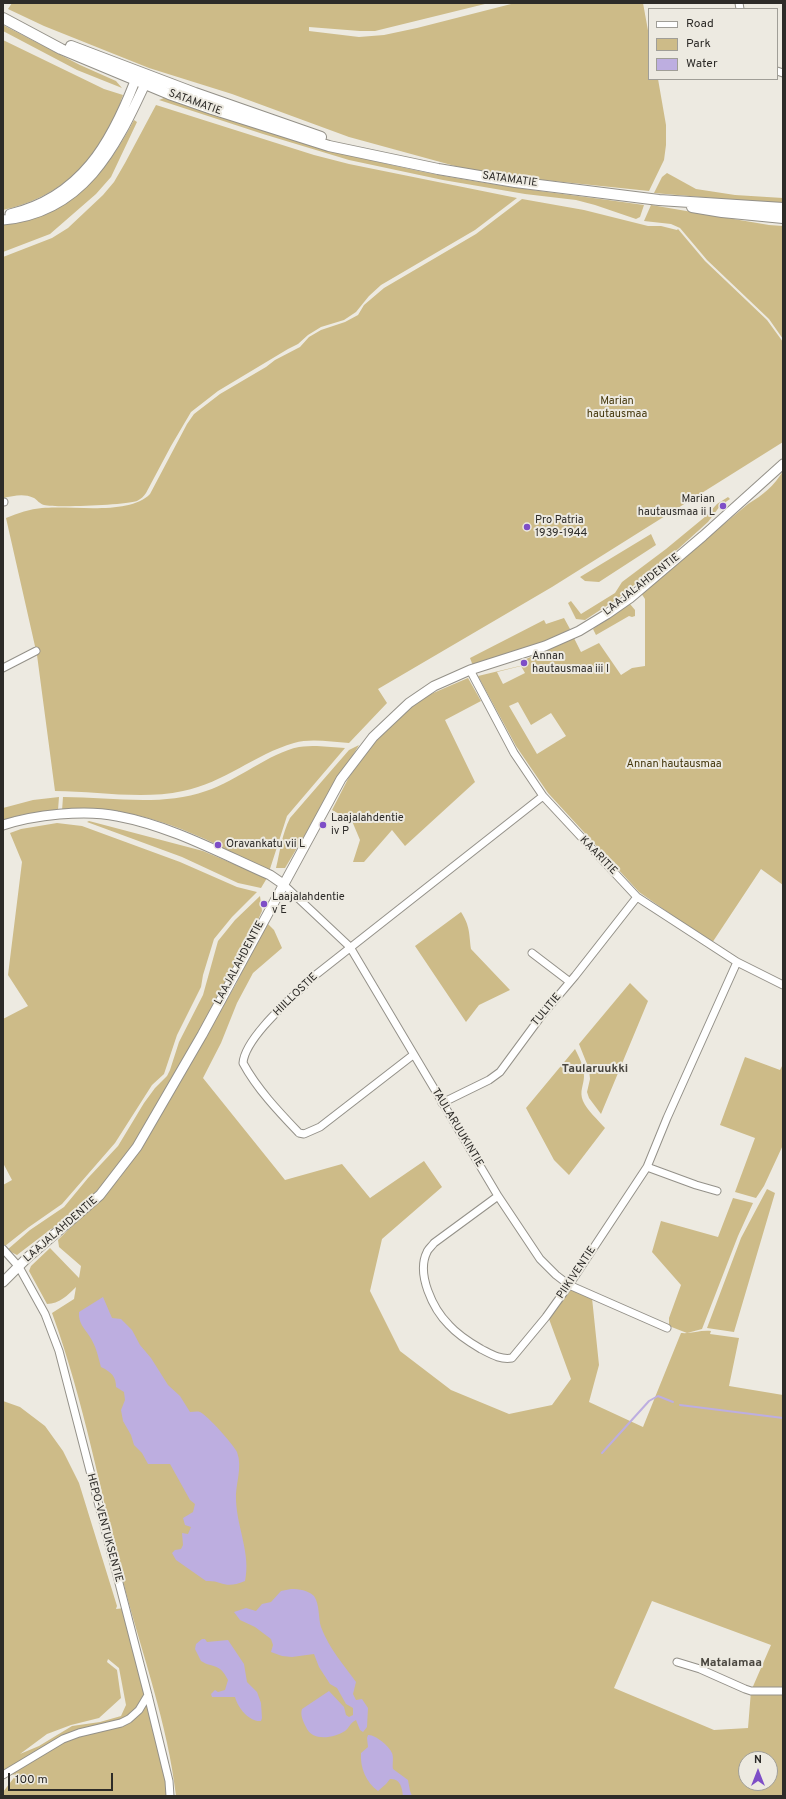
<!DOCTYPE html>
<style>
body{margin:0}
#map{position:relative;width:786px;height:1799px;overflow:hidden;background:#edeae1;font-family:Overpass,sans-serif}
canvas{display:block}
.frame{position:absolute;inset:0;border:4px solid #2d2b28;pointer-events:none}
.legend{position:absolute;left:648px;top:8px;width:130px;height:72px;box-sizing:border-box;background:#edeae1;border:1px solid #a09e97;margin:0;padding:5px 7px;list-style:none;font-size:12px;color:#2d2b28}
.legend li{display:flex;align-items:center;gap:8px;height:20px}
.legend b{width:20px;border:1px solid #a09e97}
.north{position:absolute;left:738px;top:1751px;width:40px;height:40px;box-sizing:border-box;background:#edeae1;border:1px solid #a09e97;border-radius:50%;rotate:0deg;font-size:11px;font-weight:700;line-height:16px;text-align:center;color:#2d2b28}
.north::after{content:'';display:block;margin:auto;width:14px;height:18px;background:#7e4ec7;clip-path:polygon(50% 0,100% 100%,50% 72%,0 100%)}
.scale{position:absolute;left:8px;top:1773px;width:105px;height:18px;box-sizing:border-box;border:2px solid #2d2b28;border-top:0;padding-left:5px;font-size:12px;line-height:14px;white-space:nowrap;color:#2d2b28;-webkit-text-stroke:3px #edeae1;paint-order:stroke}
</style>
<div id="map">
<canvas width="786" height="1799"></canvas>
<div class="frame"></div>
<ul class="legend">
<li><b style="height:5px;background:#fff"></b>Road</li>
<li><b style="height:11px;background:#cdbb88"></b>Park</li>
<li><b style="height:11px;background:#bdaee0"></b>Water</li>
</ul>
<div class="north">N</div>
<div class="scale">100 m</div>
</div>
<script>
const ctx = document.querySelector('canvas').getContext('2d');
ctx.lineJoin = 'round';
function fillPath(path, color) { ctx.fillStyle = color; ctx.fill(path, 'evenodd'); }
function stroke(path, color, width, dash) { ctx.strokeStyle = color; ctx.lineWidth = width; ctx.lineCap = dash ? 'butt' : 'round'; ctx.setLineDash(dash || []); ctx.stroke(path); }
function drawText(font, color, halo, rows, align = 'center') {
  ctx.font = font + ' Overpass,sans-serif'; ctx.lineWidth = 4; ctx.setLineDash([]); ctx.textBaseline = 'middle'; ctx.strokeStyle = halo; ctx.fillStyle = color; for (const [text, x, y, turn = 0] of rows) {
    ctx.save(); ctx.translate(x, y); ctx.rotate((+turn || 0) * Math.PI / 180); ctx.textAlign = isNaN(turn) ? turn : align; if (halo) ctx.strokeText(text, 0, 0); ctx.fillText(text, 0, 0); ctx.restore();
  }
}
const green = new Path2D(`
 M12 3H489L375 31H360L309 27V31L359 37 384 35 417 28 515 3H643L649 36V79H658L666 125V145L664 160 649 191 515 177 466 169 349 137 232 94 149 68 44 26 8 9Z
 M3 25 80 65 116 81 122 88 77 70 3 31Z
 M3 40 104 89 123 95C119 105 117 117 111 127 86 171 53 199 3 210Z
 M164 98C239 121 312 146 387 164 472 184 558 193 644 205L640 217 636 219 595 205 576 200 525 194 443 180 349 160 263 134 159 100Z
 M156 105 314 155 349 164 517 198 475 230 381 285 369 296 356 312 344 320 321 327 308 335 298 344 288 349 218 391 191 412 171 446 146 493C144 496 141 499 137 501 125 505 56 508 44 505 40 504 37 500 34 498 23 493 14 496 3 498V257L52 238 68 228 103 195 114 182 125 163Z
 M134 120 137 122 111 177 96 194 50 234 3 252V223C13 222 24 221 33 218 82 202 111 164 134 120Z
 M667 173 696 189 735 195 783 198V204L654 193 662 177Z
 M522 199 584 210 648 226H661L677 230 678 229 705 261 767 320 783 342V442L552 587 378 689 387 703 349 743C331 742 311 738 294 743 255 754 224 783 183 791 141 800 97 791 55 791L37 655 6 518C18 513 30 509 42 508 71 505 129 516 150 494L187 424 194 414 220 394 266 367 275 360 300 347 309 337 321 330 345 322 358 315 364 305 384 288 476 234Z
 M651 205 769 225 783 226V339L769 319 707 260 680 228 671 224 644 221Z
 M783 471V885L761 869 712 943 639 892 548 793 516 746 478 676 528 664 526 659 574 638 581 652 599 643 621 675 632 668 645 666V599L641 593 748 504C763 495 774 486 783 471ZM521 666 525 673 503 684 497 672ZM518 702 531 725 551 713 566 736 537 754 509 706Z
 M728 497 730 499 720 506 708 522 678 549 617 599 585 620 576 619 568 603 571 601 581 614 615 593 622 582 666 549 706 516 717 504Z
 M651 534 656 545 599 582 585 581 580 577Z
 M630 604 635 610V616L632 617 629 616 596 635 593 629Z
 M564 618 570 629 556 637 526 648 473 666 470 658 544 620 546 624Z
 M468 678 481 701 445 720 475 782 405 846 392 830 364 862H353L360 840 352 821 332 810 349 777 370 747 395 720 424 697Z
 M359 745 285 868H276C280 851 282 834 290 818L349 750Z
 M317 746 345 748 287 816 269 872C207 838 136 801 62 811L63 797C111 797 160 807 206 791 237 781 269 753 299 747 305 746 311 746 317 746Z
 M59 797 58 810 21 815 3 821V808L33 800Z
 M89 821 203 851 267 878 261 888 238 883 182 857 87 822Z
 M57 823 82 826 180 862 237 887 257 892 232 917 214 939 203 975 201 987 177 1035 164 1074 152 1085 115 1143 62 1204 29 1227 5 1246 3 1243V1185L12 1180 3 1163V1019L28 1006 8 975 22 862 10 833 21 829Z
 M260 896 262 911 257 922 200 1030 134 1145 115 1172 82 1206 59 1226 51 1229 17 1255 7 1250 30 1230 64 1207 88 1178 118 1146 144 1103 155 1088 167 1076 170 1070 179 1042 203 995 218 941 235 920Z
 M461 912C470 926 469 933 471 949L510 990 479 1005 466 1022 415 946Z
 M268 924 274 930 282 948 253 973 237 1003 221 1043 203 1078 285 1180 342 1164 370 1198 424 1161 442 1187 382 1239 370 1291 400 1351 451 1390 509 1414 552 1405 571 1379 549 1319 571 1288 592 1298 599 1365 589 1402 643 1427 681 1333C691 1334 700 1330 711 1331L710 1334 739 1338 729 1386 783 1395V1796H176C168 1725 142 1654 124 1585 101 1494 84 1401 52 1313L74 1299 76 1287C68 1295 59 1304 47 1304L29 1271 31 1266 50 1248 79 1278 81 1266 59 1247 58 1240 119 1179 140 1150 211 1027 236 984 250 954ZM652 1601 771 1645 751 1691 748 1728 714 1730 614 1688ZM746 1759H770V1783H746Z
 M630 983 648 1001 601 1114 589 1098 587 1092 590 1079 589 1069 579 1044Z
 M575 1049C579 1057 584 1066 584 1076 584 1085 579 1091 583 1101 587 1110 598 1120 605 1128L569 1175 554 1160 526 1108Z
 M745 1057 780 1070 783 1064V1145L764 1186 756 1198 735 1192 755 1138 720 1125Z
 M767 1189 775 1193 734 1332 707 1328 741 1238Z
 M733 1198 753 1203 738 1236 702 1329 687 1333 669 1326V1318L681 1285 652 1252 661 1221 718 1237Z
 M3 1401 20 1407 45 1426 63 1451 79 1483 117 1606 116 1609 125 1608 170 1796H3V1792L16 1775 3 1773ZM108 1659 119 1668 126 1705 121 1716 100 1722 72 1726 39 1746 20 1754 47 1734 71 1725 99 1718 121 1698 117 1670 107 1662Z`);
const water = new Path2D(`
 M103 1297 112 1318 121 1319 132 1330 140 1345 151 1358 168 1385 180 1396 190 1412C193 1412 197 1411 200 1412 208 1416 233 1444 237 1452 243 1468 235 1484 236 1500 237 1528 251 1554 245 1581 224 1590 223 1580 206 1581L176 1560 172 1553 175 1550 181 1549 183 1545 182 1533 188 1534 191 1527 185 1525 183 1518 193 1512 195 1504 190 1500 170 1464H148L142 1453 134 1445 131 1435 123 1421 121 1410 125 1400 124 1392 116 1387C116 1376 111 1372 101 1367 98 1356 96 1346 90 1337 85 1329 78 1323 79 1312Z
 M291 1589C299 1589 308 1590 314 1596 320 1605 318 1617 321 1627 329 1648 343 1664 356 1682L353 1694 356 1700 362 1699 368 1708 367 1727 363 1732 360 1730 356 1720C350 1723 349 1728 345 1731 334 1738 312 1742 306 1727 303 1721 300 1715 302 1709L329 1691 344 1707 346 1715 349 1717 353 1715V1708L346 1704 337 1688 330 1684 319 1667 314 1654 292 1657 282 1656 271 1652 273 1645 271 1639 255 1627 240 1620 234 1612 246 1608 256 1611 262 1604 271 1602 281 1591Z
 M202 1639H205L207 1642 228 1640 244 1664 247 1682 257 1692 261 1703 262 1718 261 1721C249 1722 238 1708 235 1697H212L211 1694 215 1690 218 1692 225 1690 228 1680C219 1662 214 1669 201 1661L195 1649 196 1644Z
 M368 1735C375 1734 390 1747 392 1753 394 1758 392 1764 393 1769L408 1780 410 1791 412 1796H403C402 1787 400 1778 390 1779L386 1784 378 1791C366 1782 360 1768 361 1753L368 1747 367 1738Z`);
const stream = new Path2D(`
 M680 1405 783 1418
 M602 1453 649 1401 658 1396 673 1402`);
const minor = new Path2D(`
 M739 3 740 9
 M777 71 783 73
 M3 502H4
 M3 668 36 651
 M470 670 514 753 543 796 637 897 737 962 783 985
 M283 884 350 947 498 1196 540 1259 556 1275 569 1285 667 1328
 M532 953 570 982
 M413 1055 320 1127 304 1134 299 1133C279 1112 257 1089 243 1063 245 1037 294 996 313 977L543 796
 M442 1103 489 1080 500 1072 542 1015 575 976 637 897
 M647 1167 696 1185 717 1191
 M498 1196 434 1243C432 1246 428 1249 427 1252 416 1274 433 1309 449 1325 458 1335 469 1342 481 1349 491 1354 500 1360 512 1358L546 1317 569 1285 647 1167 667 1118 737 962
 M3 1249 19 1267 45 1314 59 1351 148 1695 169 1781 170 1796
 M677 1662 700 1669 745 1689 751 1691H783
 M3 1775 63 1739 79 1733 121 1723 129 1719 139 1710 148 1695`);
const tertiary = new Path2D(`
 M10 214C81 197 111 143 135 81L141 76
 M3 220C83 213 115 149 145 84L144 78
 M3 825C34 815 84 809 117 816 171 826 220 853 270 875L283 884
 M3 1282 27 1258 100 1195 137 1147 202 1035 341 779 373 737 409 703 434 686 470 670 545 646 579 631 607 614 630 598 703 536 783 464`);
const secondary = new Path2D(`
 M3 18 61 49 169 94 212 109 329 146 438 169 515 182 659 200 783 208
 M71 46 195 93 321 137
 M692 207 722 212 783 218`);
const markers = [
 [723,506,4,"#7e4ec7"],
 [527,527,4,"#7e4ec7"],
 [524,663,4,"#7e4ec7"],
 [323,825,4,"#7e4ec7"],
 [218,845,4,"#7e4ec7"],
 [264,904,4,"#7e4ec7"]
];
const streetNames = [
 ["SATAMATIE",195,103,20],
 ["SATAMATIE",510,180,8],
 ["LAAJALAHDENTIE",642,585,-38],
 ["KAARITIE",598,856,46],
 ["LAAJALAHDENTIE",240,963,-62],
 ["HIILLOSTIE",296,995,-44],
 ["TULITIE",547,1010,-50],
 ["TAULARUUKINTIE",457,1128,59],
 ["LAAJALAHDENTIE",61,1230,-41],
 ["PIIKIVENTIE",577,1273,-56],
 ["HEPO-VENTUKSENTIE",104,1528,75]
];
const parkNames = [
 ["Marian",617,402],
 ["hautausmaa",617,415],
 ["Annan hautausmaa",674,765]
];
const poiNames = [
 ["Marian",715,500,"right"],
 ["hautausmaa ii L",715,513,"right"],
 ["Pro Patria",535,521],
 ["1939-1944",535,534],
 ["Annan",532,657],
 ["hautausmaa iii I",532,670],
 ["Laajalahdentie",331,819],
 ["iv P",331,832],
 ["Oravankatu vii L",226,845],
 ["Laajalahdentie",272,898],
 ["v E",272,911]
];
const neighbourhoodNames = [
 ["Taularuukki",595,1070],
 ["Matalamaa",731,1664]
];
fillPath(green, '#cdbb88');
fillPath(water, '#bdaee0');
stroke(stream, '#bdaee0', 2);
stroke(minor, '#949189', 9);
stroke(tertiary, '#949189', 11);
stroke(secondary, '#949189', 12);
stroke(minor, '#fff', 7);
stroke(tertiary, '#fff', 9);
stroke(secondary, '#fff', 10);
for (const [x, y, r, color] of markers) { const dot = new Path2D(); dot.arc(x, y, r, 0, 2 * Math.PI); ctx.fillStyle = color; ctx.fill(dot); stroke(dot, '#edeae1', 1.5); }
drawText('11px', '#2d2b28', '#edeae1', streetNames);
drawText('11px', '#44370c', '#edeae1', parkNames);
drawText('11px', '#2d2b28', '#edeae1', poiNames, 'left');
drawText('bold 12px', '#49463f', '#edeae1', neighbourhoodNames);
</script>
